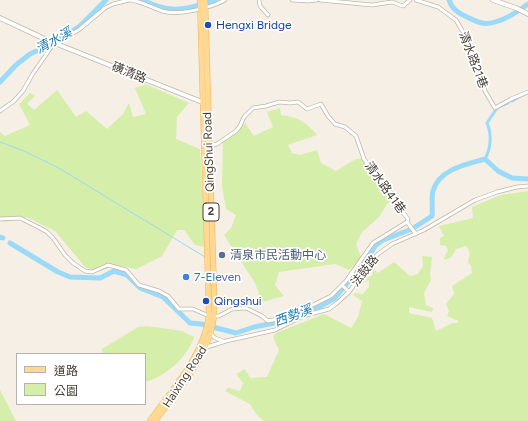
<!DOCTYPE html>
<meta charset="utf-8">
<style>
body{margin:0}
#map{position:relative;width:528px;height:421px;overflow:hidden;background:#f5efe5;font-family:Figtree,"Noto Sans TC",sans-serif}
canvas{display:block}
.legend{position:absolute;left:16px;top:353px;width:130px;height:52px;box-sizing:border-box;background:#fff;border:1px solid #b6b2ae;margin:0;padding:5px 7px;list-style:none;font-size:12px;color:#483f34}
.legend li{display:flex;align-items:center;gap:8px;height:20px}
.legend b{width:20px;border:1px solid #b6b2ae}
</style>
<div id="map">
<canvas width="528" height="421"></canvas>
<ul class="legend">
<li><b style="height:5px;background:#ffd894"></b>道路</li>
<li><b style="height:11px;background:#d5eea9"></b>公園</li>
</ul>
</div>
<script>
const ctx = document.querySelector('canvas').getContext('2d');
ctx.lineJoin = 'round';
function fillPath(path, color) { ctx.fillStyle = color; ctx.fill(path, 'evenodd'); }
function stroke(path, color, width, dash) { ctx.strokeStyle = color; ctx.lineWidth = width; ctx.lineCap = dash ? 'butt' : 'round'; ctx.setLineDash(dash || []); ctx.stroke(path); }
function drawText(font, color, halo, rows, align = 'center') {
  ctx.font = font + ' Figtree,"Noto Sans TC",sans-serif'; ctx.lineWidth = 3.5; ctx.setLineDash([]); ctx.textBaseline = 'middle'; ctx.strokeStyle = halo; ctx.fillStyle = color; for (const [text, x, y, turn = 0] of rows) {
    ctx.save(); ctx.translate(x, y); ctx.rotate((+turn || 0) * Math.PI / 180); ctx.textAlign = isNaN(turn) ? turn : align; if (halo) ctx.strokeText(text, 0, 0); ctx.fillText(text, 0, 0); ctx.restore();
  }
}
const green = new Path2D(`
 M143 83 189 103 177 117 176 139 200 149 205 247 195 245 184 230H177L162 256 136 269 116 265 101 271 86 268 55 231 27 217 5 222 0 220V132L5 136 30 125 19 104 30 93 35 96 27 104 34 110 57 90 76 117 86 111 107 129 123 114 129 103 133 117 146 114 135 88 144 85Z
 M280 108 281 115C298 117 306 122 317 135L288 145 292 153 300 155 317 150 321 163 336 171 354 160 362 158 381 185 396 198 387 204 379 217 362 232 356 244 362 260 349 270 335 264 279 272 275 285 284 296 262 302 255 283 224 235 231 228 236 215 226 209 222 185 223 142 236 133 245 123 254 136 273 127 267 112Z
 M528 191V421H264L257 415 250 404 225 391 228 388 240 391 243 383 236 374 245 369 250 378 267 377 279 350 273 337 276 333 324 314 351 328 358 317 362 301 353 295 355 293 363 294 369 287V280L357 286 359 281 372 276 373 273 369 268 372 267 378 273 394 262 410 276 418 274 423 266 422 256 432 257 430 274 431 280 424 293 426 305 433 308 432 312 409 307V313L432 318 436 331 453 323H457L459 321 447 316 449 311 446 304 454 294 452 286 472 273 471 266 468 262 470 253 466 246 456 249C453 256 451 258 444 260V258L448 250 446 246 440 245V238L444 236 439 226 473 218 472 207 501 195Z
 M147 326 182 331 194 337C187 358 166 376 145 382V354H103L102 349 138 327Z
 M0 390 16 421H0Z`);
const stream = new Path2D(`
 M0 142 24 151 57 167 205 257`);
const canal = new Path2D(`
 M512 101 519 97
 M485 159C491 148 492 134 487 123L497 108 508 103`);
const river = new Path2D(`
 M143 0C171 15 188 9 216 0
 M449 0C452 9 458 13 467 17 471 19 477 22 482 23 497 26 516 13 528 4
 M0 82 16 65 30 54 50 45 80 26 106 0
 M0 237 3 238
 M10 243 58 272 70 277 100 278 114 271 127 275 140 288 163 297 190 323 201 324 236 333 254 327 280 322 293 313 319 307 335 298 367 259 376 245 383 240 412 229 432 216C433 208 431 198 433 191 439 169 467 164 485 159L498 171 512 178 528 179`);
const minor = new Path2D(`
 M130 0C141 1 152 8 162 11 178 16 211 8 225 0
 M259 0 260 6 268 15
 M292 0 308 1 317 0
 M320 0 372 5 392 2 403 6 410 0
 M416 0 438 7 456 20 463 32 485 91 495 108 511 99 528 92
 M0 111 14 101 23 91 32 75 52 46 80 29 105 8 113 4 129 0
 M209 146 217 144 236 131 240 126 244 117 253 108 266 106 279 102 290 103 298 102 307 109 321 104 328 116 335 124 345 127 356 136 364 159 377 177 392 194 398 206 408 219 407 222 416 234
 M0 219 20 218 40 228 47 232 53 238 65 255 73 263 85 271 92 272 108 265 126 270 139 285 159 291 168 296 179 309H193L209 316H219L232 309 246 308 262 316 268 321 282 318 298 308 311 306 331 296 346 281 373 243 407 222
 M342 285 349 292
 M211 334 215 338 223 341
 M204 346 207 347 226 341 275 330 303 316 329 309 337 303 349 292 367 266 378 254 392 244 424 230 475 200 497 192 517 187 528 186`);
const tertiary = new Path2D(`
 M493 0 516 8 528 14
 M0 18 47 40 202 102`);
const primary = new Path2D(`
 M150 421C173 388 203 357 209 316L200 0
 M155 421C177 392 207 358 213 322 215 312 214 301 214 291L205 0`);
const markers = [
 [208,25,4,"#1a4fb4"],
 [222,255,4,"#5c6f8a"],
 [186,277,4,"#3f7fe0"],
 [206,301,4,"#1a4fb4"]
];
const shields = [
 [211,212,16]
];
const shieldNames = [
 ["2",211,212]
];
const transitNames = [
 ["Hengxi Bridge",216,25],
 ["Qingshui",214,301]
];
const streetNames = [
 ["清水路21巷",473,60,69],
 ["磺清路",129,73,22],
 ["QingShui Road",209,152,-92],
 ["清水路41巷",385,188,54],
 ["法鼓路",365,271,-52],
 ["Haixing Road",185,377,-57]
];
const serviceNames = [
 ["清泉市民活動中心",230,255]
];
const shopNames = [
 ["7-Eleven",194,277]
];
const waterNames = [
 ["清水溪",54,41,-29],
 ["西勢溪",293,316,-20]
];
fillPath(green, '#d5eea9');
stroke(stream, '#9bdaf8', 1);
stroke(canal, '#9bdaf8', 3);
stroke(river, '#9bdaf8', 5);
stroke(minor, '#c1b6a7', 4.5);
stroke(tertiary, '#c1b6a7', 5.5);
stroke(primary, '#f1b657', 6);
stroke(minor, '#fff', 3);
stroke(tertiary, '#fff', 4);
stroke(primary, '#ffd894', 5);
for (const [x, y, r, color] of markers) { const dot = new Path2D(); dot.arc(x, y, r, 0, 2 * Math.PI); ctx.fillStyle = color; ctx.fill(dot); stroke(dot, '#fff', 1.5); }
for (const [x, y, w] of shields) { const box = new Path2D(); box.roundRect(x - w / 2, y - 9, w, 18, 3); ctx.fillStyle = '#fff'; ctx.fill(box); stroke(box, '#483f34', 1); }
drawText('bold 11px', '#483f34', null, shieldNames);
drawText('12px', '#164399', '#fff', transitNames, 'left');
drawText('12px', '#483f34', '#fff', streetNames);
drawText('12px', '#4e5e75', '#fff', serviceNames, 'left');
drawText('12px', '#366cbe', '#fff', shopNames, 'left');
drawText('italic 13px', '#1f7eaf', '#fff', waterNames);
</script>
